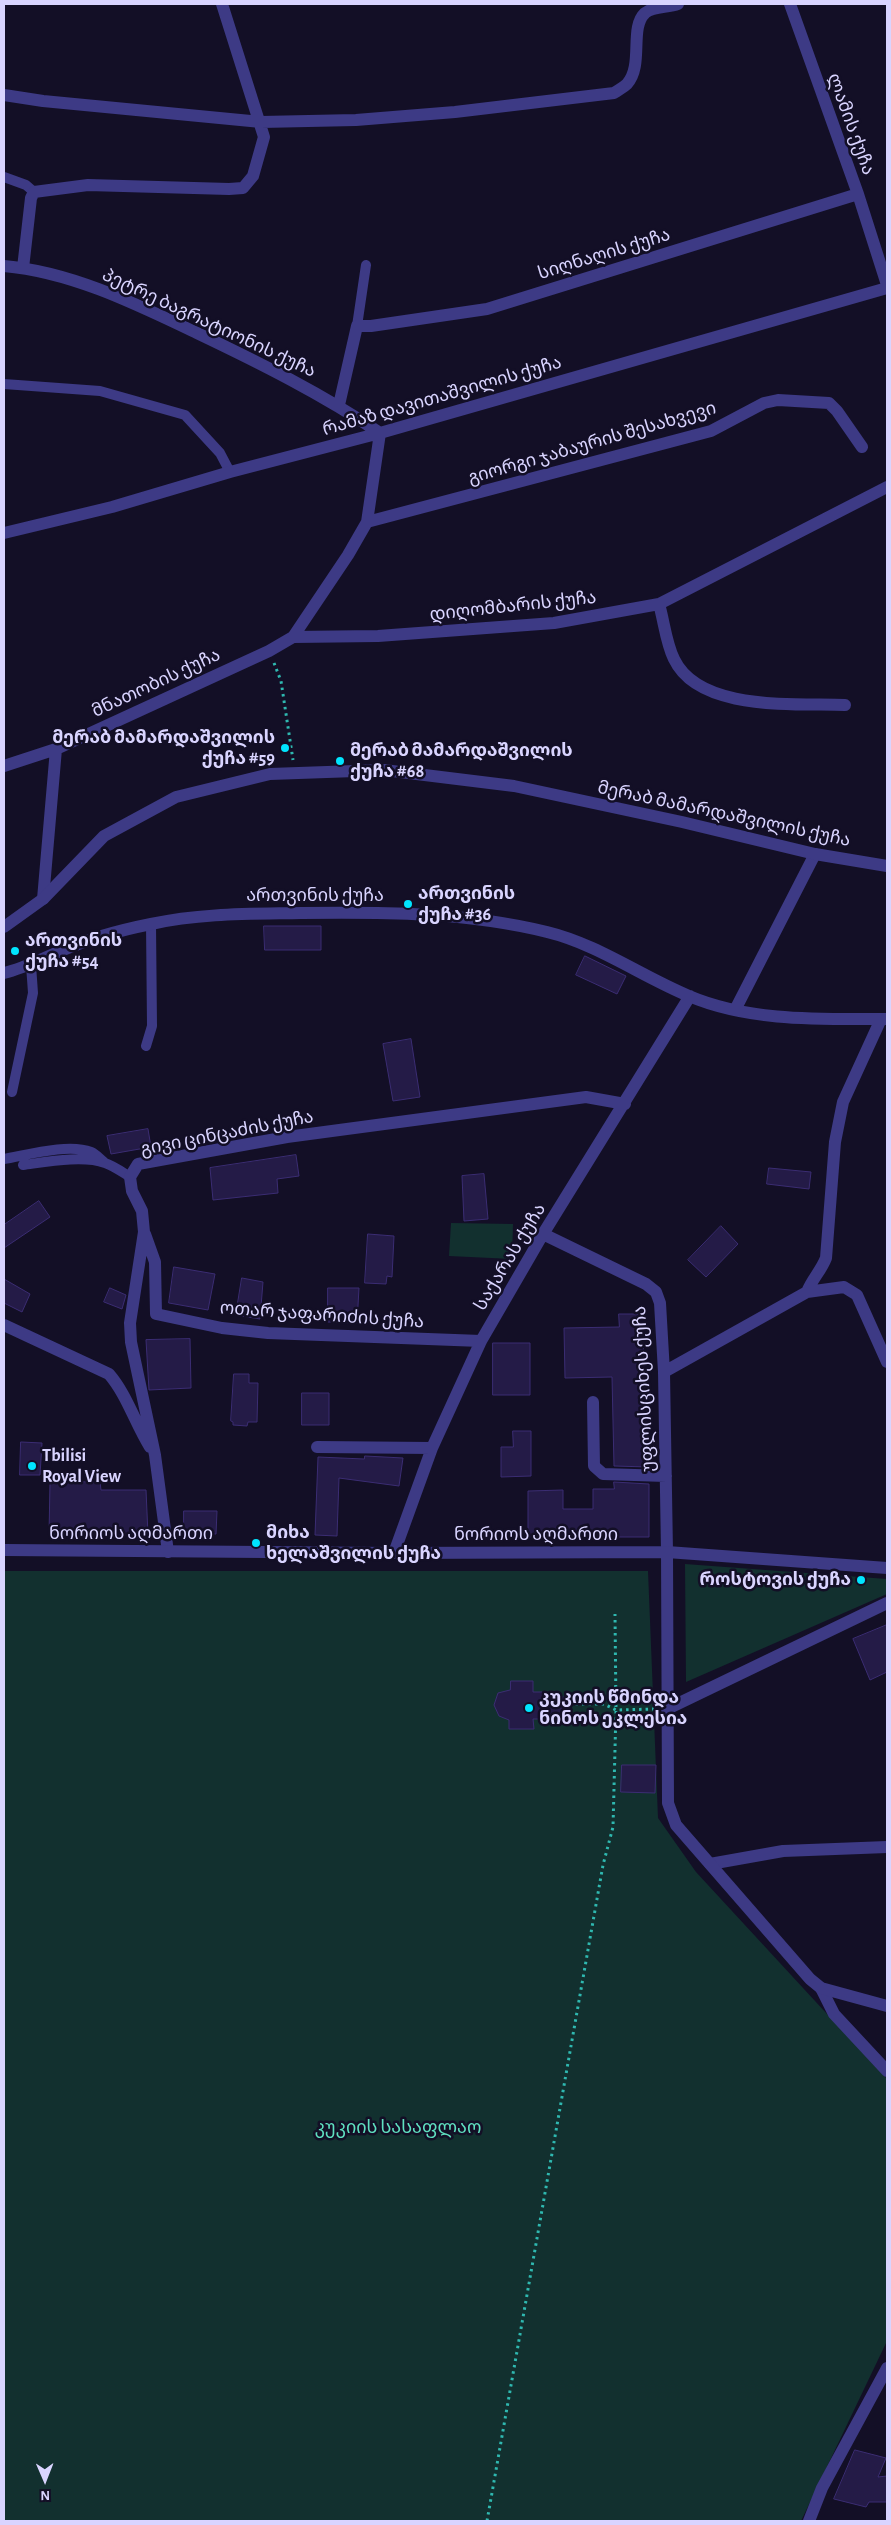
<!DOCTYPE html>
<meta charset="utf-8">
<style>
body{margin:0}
#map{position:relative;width:891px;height:2525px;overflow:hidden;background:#130f26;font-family:"Alegreya Sans",sans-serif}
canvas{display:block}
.frame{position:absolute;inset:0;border:5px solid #d9d4ff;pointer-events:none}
.north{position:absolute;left:20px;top:2455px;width:50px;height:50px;-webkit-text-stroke:4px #130f26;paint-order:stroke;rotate:179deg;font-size:14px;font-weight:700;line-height:20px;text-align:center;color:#d9d4ff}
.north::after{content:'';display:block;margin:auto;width:18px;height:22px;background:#d9d4ff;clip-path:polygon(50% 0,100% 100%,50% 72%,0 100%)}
</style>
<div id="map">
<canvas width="891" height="2525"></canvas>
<div class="frame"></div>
<div class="north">N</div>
</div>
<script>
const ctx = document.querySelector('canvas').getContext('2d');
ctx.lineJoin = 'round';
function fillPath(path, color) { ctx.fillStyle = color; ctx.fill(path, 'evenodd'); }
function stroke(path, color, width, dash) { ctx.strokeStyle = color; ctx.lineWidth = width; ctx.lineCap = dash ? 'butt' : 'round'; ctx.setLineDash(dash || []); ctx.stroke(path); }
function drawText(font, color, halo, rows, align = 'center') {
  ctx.font = font + ' "Alegreya Sans","Noto Sans Georgian",sans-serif'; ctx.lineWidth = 5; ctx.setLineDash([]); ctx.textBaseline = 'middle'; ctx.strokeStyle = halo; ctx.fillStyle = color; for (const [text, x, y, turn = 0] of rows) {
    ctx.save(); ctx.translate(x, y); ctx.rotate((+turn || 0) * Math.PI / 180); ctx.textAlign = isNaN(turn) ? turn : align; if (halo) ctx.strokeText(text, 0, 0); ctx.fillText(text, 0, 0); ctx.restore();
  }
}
const green = new Path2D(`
 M451 1223 513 1224 512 1259 449 1256Z
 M685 1564 887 1579V1594L686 1682Z
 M4 1571H648L658 1818 696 1872 887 2079V2341L801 2521H4Z`);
const building = new Path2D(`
 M264 926H321V950H265Z
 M585 956 626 976 617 994 576 975Z
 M411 1039 420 1097 393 1101 383 1044Z
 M148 1129 151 1147 111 1154 107 1136Z
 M296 1155 299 1176 277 1179 278 1193 213 1200 210 1168Z
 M769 1168 811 1172 809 1189 767 1184Z
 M484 1174 488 1219 464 1221 462 1176Z
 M39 1201 50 1217 4 1248V1225Z
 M721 1226 738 1244 706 1277 688 1260Z
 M368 1234 394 1236 392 1277 387 1276 386 1284 365 1283Z
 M174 1267 215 1274 208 1310 169 1303Z
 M242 1278 263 1282 260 1319 236 1315Z
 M4 1279 30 1294 22 1312 4 1303Z
 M110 1288 126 1295 122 1309 104 1302Z
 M328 1288H359L357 1323 328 1322Z
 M619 1314H643L644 1382H649V1467L614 1466 612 1377 565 1378 564 1328 619 1327Z
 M190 1339 191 1388 149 1390 146 1340Z
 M493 1343H530V1395H493Z
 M234 1374H249V1383H258L257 1422H248L247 1426 233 1425V1422L231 1421Z
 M302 1393H329V1425H302Z
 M513 1431H531V1476L501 1477V1447H513Z
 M21 1442 42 1443 40 1475H20Z
 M365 1456 403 1458 399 1486 339 1478 337 1536 315 1535 318 1457 364 1459Z
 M100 1482 101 1490H146L148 1535H49L50 1483Z
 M614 1482 649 1484V1537H528V1491L563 1490V1509H593V1489H614Z
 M184 1511H217L216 1534H184Z
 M887 1625V1672L870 1680 853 1639Z
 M511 1681H533V1692H547V1697H564V1714H548V1719H533L534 1729H509V1720L499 1716 494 1705 498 1693 510 1690Z
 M622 1765H656L655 1793 621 1792Z
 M855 2450 886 2458 878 2477 887 2476V2502H869L866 2507 834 2499Z`);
const path = new Path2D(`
 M274 663 281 681 293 760
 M569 1704H604L616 1710 654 1709
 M487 2521 603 1865 613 1827 616 1710 615 1614`);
const service = new Path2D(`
 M4 177 26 185 34 192
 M357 326 366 265
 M4 384 100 391 185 415 220 453 230 472
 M146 1046 152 1026 151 924
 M12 1092 33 993 31 965
 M4 1159C27 1155 69 1143 91 1152 96 1154 100 1159 104 1162
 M23 1165C46 1162 83 1155 105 1163 114 1166 122 1172 130 1177`);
const minor = new Path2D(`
 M790 4 858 194 887 285
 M4 95 43 101 261 122 356 120 455 112 614 93C618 90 623 88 627 84 644 65 629 28 645 13 653 6 668 8 678 4
 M4 266C72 272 136 304 197 333 260 363 322 394 380 433
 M23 268 31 198 34 192 88 185 229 189 243 188 253 176 264 137 222 4
 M339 405 357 326H371L487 309 858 194
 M367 522 711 431 764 403 778 400 829 403 837 411 862 447
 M4 533 112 507 230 472 380 433 887 288
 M659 604C664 621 666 643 674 659 699 712 796 703 845 705
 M293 637 378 636 554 623 659 604 887 487
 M4 766 56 749 269 651 293 637 348 555 367 522 380 433
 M43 899 56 749
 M4 973C25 968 43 958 63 950 91 938 121 930 151 924 201 913 251 914 301 913 384 912 466 912 547 932 597 944 641 976 689 996 750 1022 822 1019 887 1019
 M735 1010 815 854
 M145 1234 155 1262 156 1314 222 1328 268 1333 481 1341
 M543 1234 646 1284 656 1292 660 1303 664 1372 667 1552
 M807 1292C812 1279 821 1271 826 1258L835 1142 843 1102 881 1019
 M4 1325 109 1374C127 1395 135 1423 150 1447
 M664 1372 807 1292 844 1287 857 1295 887 1362
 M593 1402 594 1466 603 1474 666 1476
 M317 1447 432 1448
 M168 1552 155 1455 131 1342 130 1323 144 1232 142 1211 132 1191 130 1177 138 1164 287 1137 586 1097 625 1104
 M394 1553 432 1448 481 1341 543 1234 690 996
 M667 1709 887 1603
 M710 1864 783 1851 887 1847
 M821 1988 834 2014 887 2071
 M809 2521 822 2488 887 2368`);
const tertiary = new Path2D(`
 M4 927 43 899 104 836 176 797 270 774 384 770 514 786 682 822 815 854 887 866
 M4 1550 394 1553 667 1552 887 1568
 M667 1552 668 1803 676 1825 810 1979 821 1988 887 2006`);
const markers = [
 [285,748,5,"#00e5ff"],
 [340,761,5,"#00e5ff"],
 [408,904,5,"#00e5ff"],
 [15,951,5,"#00e5ff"],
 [32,1466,5,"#00e5ff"],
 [256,1543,5,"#00e5ff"],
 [861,1580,5,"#00e5ff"],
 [529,1708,5,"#00e5ff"]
];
const streetNames = [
 ["ლამის ქუჩა",851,124,70],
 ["სიღნაღის ქუჩა",604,254,-17],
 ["პეტრე ბაგრატიონის ქუჩა",209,323,25],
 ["რამაზ დავითაშვილის ქუჩა",442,396,-16],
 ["გიორგი ჯაბაურის შესახვევი",592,443,-16],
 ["დიღომბარის ქუჩა",513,606,-6],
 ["მნათობის ქუჩა",156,683,-25],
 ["მერაბ მამარდაშვილის ქუჩა",724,814,12],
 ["ართვინის ქუჩა",315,896],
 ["გივი ცინცაძის ქუჩა",227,1133,-11],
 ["საქარას ქუჩა",510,1257,-59],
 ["ოთარ ჯაფარიძის ქუჩა",322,1315,4],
 ["უფლისციხეს ქუჩა",644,1389,-93],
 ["ნორიოს აღმართი",131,1534],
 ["ნორიოს აღმართი",536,1535]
];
const poiNames = [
 ["მერაბ მამარდაშვილის",275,738,"right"],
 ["ქუჩა #59",275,759,"right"],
 ["მერაბ მამარდაშვილის",350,751],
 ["ქუჩა #68",350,772],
 ["ართვინის",418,894],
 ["ქუჩა #36",418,915],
 ["ართვინის",25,941],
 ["ქუჩა #54",25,962],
 ["Tbilisi",42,1456],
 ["Royal View",42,1477],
 ["მიხა",266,1533],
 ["ხელაშვილის ქუჩა",266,1554],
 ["როსტოვის ქუჩა",851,1580,"right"],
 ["კუკიის წმინდა",539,1698],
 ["ნინოს ეკლესია",539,1719]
];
const parkNames = [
 ["კუკიის სასაფლაო",398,2128]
];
fillPath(green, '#12302f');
fillPath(building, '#241b47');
stroke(building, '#3b2d73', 1);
stroke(path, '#2fb8b0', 3, [2.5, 4]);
stroke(service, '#3d3a85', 10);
stroke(minor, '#3d3a85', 12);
stroke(tertiary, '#3d3a85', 12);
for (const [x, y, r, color] of markers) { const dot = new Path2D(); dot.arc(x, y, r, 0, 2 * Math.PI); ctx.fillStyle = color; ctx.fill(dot); stroke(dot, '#130f26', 2); }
drawText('18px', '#d9d4ff', '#130f26', streetNames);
drawText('bold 18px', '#d9d4ff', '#130f26', poiNames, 'left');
drawText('18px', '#5fe0c0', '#130f26', parkNames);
</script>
